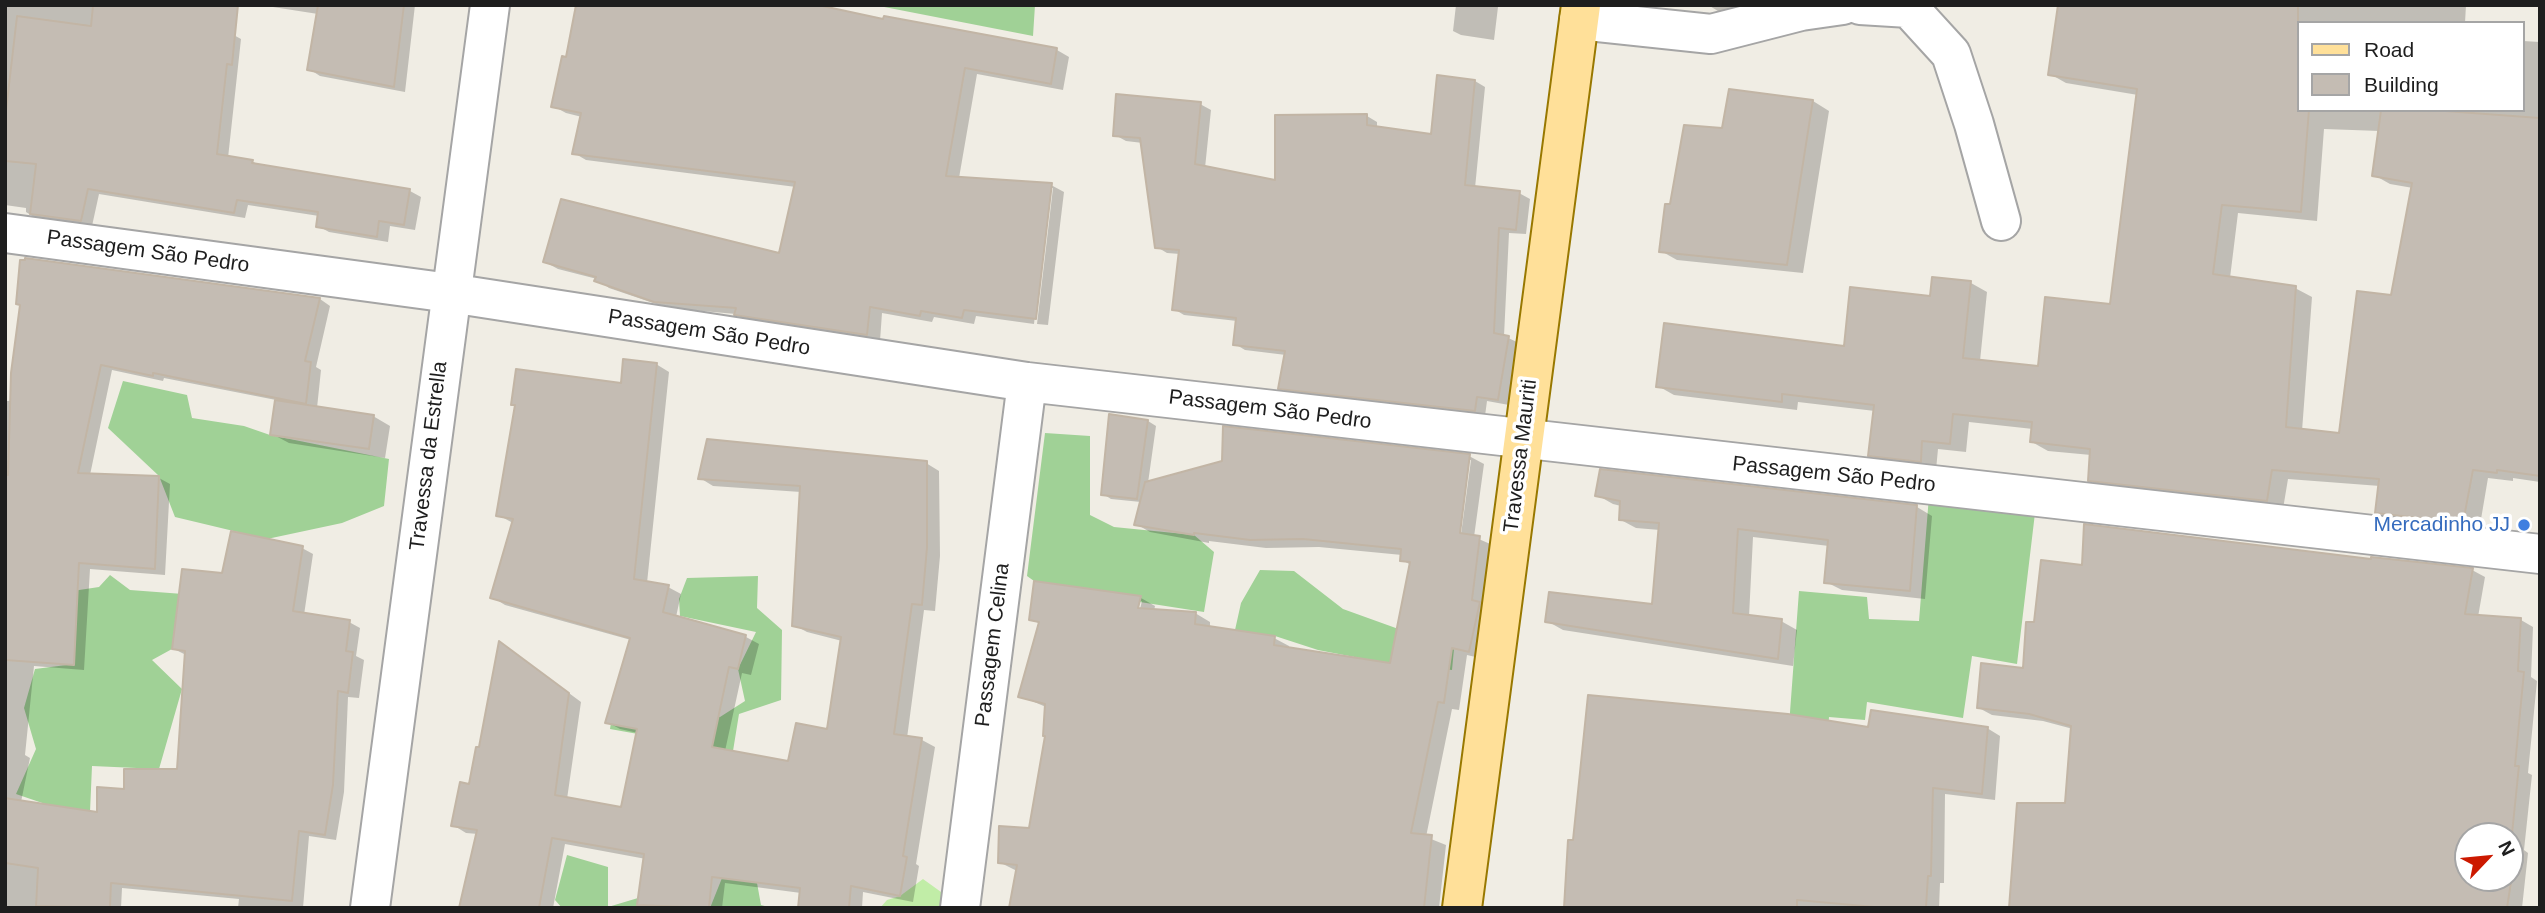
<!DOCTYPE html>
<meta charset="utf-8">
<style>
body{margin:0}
#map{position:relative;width:2545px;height:913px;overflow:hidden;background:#f0ede4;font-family:Helvetica,sans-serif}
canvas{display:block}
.frame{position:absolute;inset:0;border:7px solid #1e1e1e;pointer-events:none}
.legend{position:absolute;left:2297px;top:21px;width:228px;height:91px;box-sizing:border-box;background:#fff;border:2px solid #a5a5a5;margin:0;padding:9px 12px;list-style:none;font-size:21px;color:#1e1e1e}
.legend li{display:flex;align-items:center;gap:14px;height:35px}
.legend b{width:35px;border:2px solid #a5a5a5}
.north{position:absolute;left:2454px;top:822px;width:70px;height:70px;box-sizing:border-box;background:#fff;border:2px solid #a5a5a5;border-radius:50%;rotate:64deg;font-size:19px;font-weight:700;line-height:28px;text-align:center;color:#1e1e1e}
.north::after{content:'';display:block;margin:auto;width:24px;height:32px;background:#cc1900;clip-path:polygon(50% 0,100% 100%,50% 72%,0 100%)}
</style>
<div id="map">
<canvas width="2545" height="913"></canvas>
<div class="frame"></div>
<ul class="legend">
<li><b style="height:9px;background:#ffe099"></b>Road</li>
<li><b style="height:19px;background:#c4bcb3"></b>Building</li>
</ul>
<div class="north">N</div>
</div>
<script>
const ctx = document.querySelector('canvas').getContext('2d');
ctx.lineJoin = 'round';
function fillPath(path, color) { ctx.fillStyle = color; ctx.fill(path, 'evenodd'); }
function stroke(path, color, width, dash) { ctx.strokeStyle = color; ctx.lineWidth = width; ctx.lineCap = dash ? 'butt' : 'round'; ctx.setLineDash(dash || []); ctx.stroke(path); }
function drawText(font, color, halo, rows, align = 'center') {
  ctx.font = font + ' Helvetica,sans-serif'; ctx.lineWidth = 7; ctx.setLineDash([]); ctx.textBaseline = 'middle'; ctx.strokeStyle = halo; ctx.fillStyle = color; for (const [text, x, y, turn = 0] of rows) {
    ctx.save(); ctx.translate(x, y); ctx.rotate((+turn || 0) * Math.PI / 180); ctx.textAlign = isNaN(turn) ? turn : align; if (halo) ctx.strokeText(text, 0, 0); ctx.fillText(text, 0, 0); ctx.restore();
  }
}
const grass = new Path2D(`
 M923 879 948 897 945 908H880L887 900 900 896Z`);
const forest = new Path2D(`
 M874 5H1035L1033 36Z
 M123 381 187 395 192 418 244 426 270 435 389 459 384 506 342 523 267 539 175 517 159 476 108 428Z
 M1045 433 1090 436V515L1114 527 1194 535 1214 552 1204 612 1127 600 1084 588 1034 581 1027 576Z
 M1929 496 2035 513 2017 664 1972 656 1963 718 1867 702 1865 720 1829 717 1826 755 1788 739 1799 591 1867 597 1869 619 1919 621Z
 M1260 570 1294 571 1343 609 1454 649 1452 670 1375 661 1318 650 1275 636 1235 630 1241 603Z
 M110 575 130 590 183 594 176 620 172 649 152 660 182 689 159 769 92 766 89 835 54 807 16 794 36 749 24 708 35 669 74 664 59 593 99 587Z
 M758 576 757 608 782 630 781 700 739 714 733 751 610 729 615 699 720 717 745 701 738 669 756 632 680 616 679 599 687 578Z
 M567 855 608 867V907L638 898 691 908H562L555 900Z
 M722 878 757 883 761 905 772 908H710Z`);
const shadow = new Path2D(`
 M5 5H162L230 33 241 39 228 158 252 161 260 166 410 191 421 197 415 230 390 226 388 242 329 232 318 226 319 216 248 205 245 218 99 194 92 226 37 219 26 212V208L5 205Z
 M260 5H415L405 92 320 76 309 69 318 14Z
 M1456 5H1494L1498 7 1494 40 1461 35 1453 31Z
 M1708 5H1765L1751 14 1718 11Z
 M2060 5H2466L2465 23H2298V110H2522L2523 41 2540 42V482L2513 478V481L2488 478 2479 531 2393 522 2377 512 2380 486 2288 479 2283 509 2105 489 2089 480 2091 455 2048 451 2032 442 2033 429 1969 422 1966 452 1938 449 1936 470 1886 464 1870 455 1875 411 1798 402 1797 410 1674 395 1658 386 1846 348 1932 298 1971 283 1987 292 1980 361 2039 368 2112 306 2138 95 2066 83 2050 74ZM2324 129 2380 131 2374 175 2390 184 2413 188 2392 297 2340 435 2302 431 2312 297 2295 288 2230 278 2238 213 2317 221Z
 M885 18 1057 50 1069 57 1063 90 977 74 959 178 1051 185 1064 192 1048 325 1037 324 1053 188H1049L1034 324 976 316 974 324 934 317 932 322 882 313 880 341 749 321 736 314 668 308 609 288 597 279 558 269 545 262 780 255 796 187 586 160 574 153 582 117 566 113 553 106 885 21Z
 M1475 81 1485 87 1475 188 1519 193 1530 199 1526 234 1509 233 1504 336 1519 343 1509 405 1487 401 1485 416 1290 394 1280 388 1286 355 1245 350 1235 344 1237 321 1184 315 1174 309 1180 254 1167 253 1157 247 1143 143 1126 141 1115 135 1200 104 1211 110 1205 168 1277 182 1367 116 1377 122V128L1432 136Z
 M1813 101 1829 111 1803 273 1677 260 1661 251 1672 206 1723 130Z
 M21 259 320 299 330 306 316 367 321 370 317 408 373 416 390 426 385 458 289 443 272 434 276 400 164 378 163 381 112 370 90 475 159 478 170 484 165 575 90 569 84 670 34 666 25 755 30 758 21 802 98 814 126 791 179 770 186 655 174 649 223 574 302 548 313 554 304 615 349 622 360 628 356 656 364 660 359 698 348 697 344 792 336 840 309 836 303 908H238L239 899 122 888 121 908H5V401H10L22 306 17 303Z
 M656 364 669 372 647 583 668 587 681 594 676 617 746 637 759 644 751 675 742 673 725 751 790 763 829 731 842 641 807 632 794 625 801 492 713 486 700 478 926 463 939 471 940 556 935 611 924 610 907 738 922 740 935 747 916 864 919 866 913 902 863 892 862 908H800L801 893 725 883 722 908H646L639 904 646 859 565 844 553 908H461L478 834 466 833 453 825 471 786 512 651 581 702 567 799 622 809 638 733 620 729 607 722 631 640 505 605 492 597 513 523 498 515 622 385Z
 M1148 421 1156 426 1148 483 1469 456 1484 464 1474 537 1495 546 1484 659 1467 655 1459 710 1452 709 1426 837 1446 845 1439 908H1011L1017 871 999 862 1030 830 1047 736 1046 707 1020 696 1040 624 1031 619 1035 583 1141 598 1155 606 1154 611 1195 613 1210 622V628L1274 638 1289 646V649L1391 665 1411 565 1402 560V555L1319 547 1266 548 1209 541V543L1150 532 1136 524 1141 502 1111 499 1103 494ZM1467 460H1471L1460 542 1457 541ZM1138 601H1142L1138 617 1135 616Z
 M1597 495 1917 507 1932 516 1925 599 1842 590 1826 582 1829 546 1753 537 1749 617 1781 621 1797 630 1793 666 1563 630 1547 621 1654 606 1660 530 1636 528 1621 520V506L1613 504Z
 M2372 561 2472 570 2485 577 2478 617 2521 620 2533 627 2531 677 2537 681 2528 773 2532 775 2524 850 2528 853 2522 908H2011L2067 805 2073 729 2043 721 1992 715 1979 708 2025 670 2036 624 2083 567ZM2468 836H2510V878H2468Z
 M1987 728 2000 736 1995 800 1945 794 1944 883H1940L1939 908H1565L1870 729Z`);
const building = new Path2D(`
 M93 5H238L232 65 227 64 217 154 253 160 252 163 410 189 404 225 379 221 377 237 316 227 318 212 237 200 234 213 88 189 81 221 30 214 36 164 5 161V119L17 16 91 26Z
 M318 5H404L394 87 307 70Z
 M576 5H818L883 19 884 16 1057 48 1051 84 965 68 946 176 1052 183 1036 319 964 310 962 318 921 311 920 316 870 307 867 335 734 315 736 308 654 302 594 281 596 277 543 262 561 199 779 253 795 182 572 154 581 113 551 107 562 56 566 57Z
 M2058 5H2298V110H2309L2301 212 2222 205 2213 274 2296 286 2286 427 2339 433 2357 291 2391 295 2412 183 2372 176 2381 110H2432L2540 118V476L2497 470V473L2473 470 2463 523 2375 513 2379 479 2272 470 2267 501 2088 481 2090 449 2030 442 2032 422 1953 414 1950 444 1922 441 1921 462 1868 456 1874 405 1782 394V402L1656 387 1664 323 1844 346 1850 287 1930 296 1932 277 1971 281 1963 358 2038 366 2045 297 2110 304 2137 89 2048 75Z
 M1437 75 1475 80 1465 185 1520 191 1516 230 1499 228 1494 333 1509 336 1498 400 1477 397 1475 411 1278 389 1285 351 1233 345 1236 318 1172 310 1179 250 1155 248 1140 138 1113 136 1116 94 1201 102 1195 164 1275 180V115L1367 114V125L1431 134Z
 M1729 89 1813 100 1787 265 1659 252 1665 204H1670L1684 125 1722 128Z
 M25 258 320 298 305 361 311 362 306 404 153 373V376L101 365 78 473 159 476 155 569 79 563 74 665 5 660V475H8L11 373 20 305 16 304 20 260H25Z
 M623 359 657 363 634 579 669 585 663 612 746 635 738 669 729 667 712 747 788 761 796 723 827 729 841 637 792 626 800 486 698 479 707 439 927 461V548L922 605 912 604 894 734 922 738 903 856 907 857 900 896 851 886 849 908H798L800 888 712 877 709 908 637 905 644 854 552 838 539 908H459L477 830 451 826 460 782 469 784 476 747H479L499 641 569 693 555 795 621 807 637 729 605 723 630 638 490 598 513 519 496 516 515 405H511L516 369 621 383Z
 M275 400 374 415 369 449 270 435Z
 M1109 414 1148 420 1137 499 1101 495Z
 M1223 426 1470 454 1460 533 1480 536 1472 600 1480 602 1469 652 1452 648 1444 703 1438 702 1411 833 1432 835 1424 908H1009L1017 865 998 863 999 826 1029 828 1045 736H1043L1045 704 1018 697 1039 622 1029 620 1034 581 1141 596 1138 608 1196 612 1195 624 1275 636 1274 645 1390 663 1410 562 1400 561 1401 549 1303 539 1250 540 1194 533V535L1134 525 1145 482 1222 461Z
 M1600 469 1917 505 1910 591 1824 583 1828 540 1738 529 1733 613 1782 619 1778 659 1545 622 1549 592 1652 604 1659 523 1619 520 1620 501 1595 496Z
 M2084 524 2371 559V557L2473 568 2465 614 2521 618 2518 671 2524 672 2515 766H2519L2511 844H2517L2507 908H2009L2017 803H2065L2071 726 2029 714 1977 708 1981 663 2023 668 2026 622H2034L2041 560 2082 565ZM2468 836H2510V878H2468Z
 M231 531 303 546 293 611 350 620 346 651 353 652 348 693 338 691 333 785 325 835 299 831 292 901 111 883 110 908 36 906 38 868 5 863V798L97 812V787L124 789V769H177L185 651 172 649 182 569 222 573Z
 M1588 695 1788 714 1868 727 1871 710 1988 727 1982 794 1933 788 1931 876H1928L1926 908H1885L1797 900V908H1564L1568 840H1573Z`);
const minor = new Path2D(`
 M1860 5 1909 8 1951 54 1974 124 2001 221
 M1579 20 1711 34 1801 11 1843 5
 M5 233 450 293 1027 382 2540 554
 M370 908 490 5
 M960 908 1027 382`);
const major = new Path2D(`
 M1462 908 1581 5`);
const markers = [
 [2524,525,7,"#3f7fe0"]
];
const streetNames = [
 ["Passagem São Pedro",148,252,8],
 ["Passagem São Pedro",709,333,9],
 ["Passagem São Pedro",1270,410,7],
 ["Travessa da Estrella",429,456,-83],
 ["Travessa Mauriti",1521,456,-83],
 ["Passagem São Pedro",1834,475,6],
 ["Passagem Celina",993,645,-83]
];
const shopNames = [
 ["Mercadinho JJ",2510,525]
];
fillPath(grass, '#c1eda7');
fillPath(forest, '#a0d196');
fillPath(shadow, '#0003');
fillPath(building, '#c4bcb3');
stroke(building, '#c2b5a5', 2);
stroke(minor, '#a5a5a5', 42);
stroke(major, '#987800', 42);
stroke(minor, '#fff', 38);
stroke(major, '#ffe099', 38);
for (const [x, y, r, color] of markers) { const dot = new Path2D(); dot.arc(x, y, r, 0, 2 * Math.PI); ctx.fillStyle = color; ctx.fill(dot); stroke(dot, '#fff', 2.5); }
drawText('21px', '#1e1e1e', '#fff', streetNames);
drawText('21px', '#366cbe', '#fff', shopNames, 'right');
</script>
